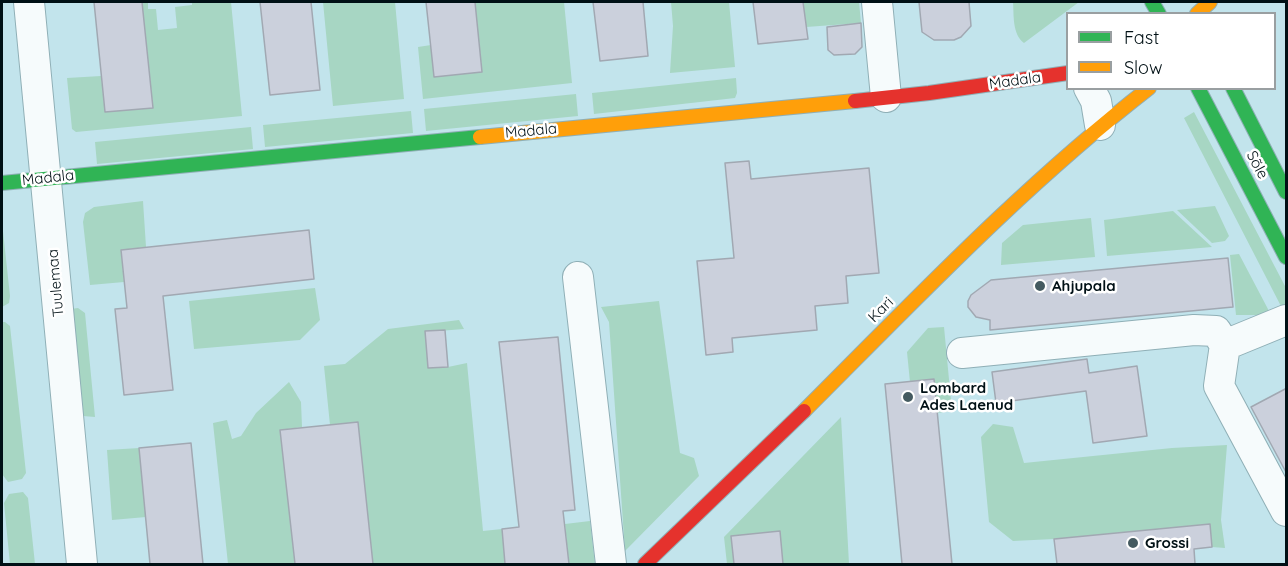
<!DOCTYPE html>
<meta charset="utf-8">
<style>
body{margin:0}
#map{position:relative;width:1288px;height:566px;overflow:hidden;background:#c2e4ec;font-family:Quicksand,sans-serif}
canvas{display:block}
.frame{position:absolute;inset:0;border:3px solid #001015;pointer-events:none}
.legend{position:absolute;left:1066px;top:12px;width:210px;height:78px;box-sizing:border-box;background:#fff;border:2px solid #999fa1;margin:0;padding:8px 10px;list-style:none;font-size:18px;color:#001015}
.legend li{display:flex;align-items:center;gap:12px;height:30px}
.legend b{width:30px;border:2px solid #999fa1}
</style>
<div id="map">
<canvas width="1288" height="566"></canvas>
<div class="frame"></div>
<ul class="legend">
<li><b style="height:8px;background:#30b455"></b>Fast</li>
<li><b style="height:8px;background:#ff9f0a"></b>Slow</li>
</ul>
</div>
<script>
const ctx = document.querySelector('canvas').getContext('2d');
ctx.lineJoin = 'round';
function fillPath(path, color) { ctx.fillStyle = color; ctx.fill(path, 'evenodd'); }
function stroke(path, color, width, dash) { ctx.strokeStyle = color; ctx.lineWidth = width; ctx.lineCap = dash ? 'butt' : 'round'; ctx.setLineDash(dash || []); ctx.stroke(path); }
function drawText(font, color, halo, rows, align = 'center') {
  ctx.font = font + ' Quicksand,sans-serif'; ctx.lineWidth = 5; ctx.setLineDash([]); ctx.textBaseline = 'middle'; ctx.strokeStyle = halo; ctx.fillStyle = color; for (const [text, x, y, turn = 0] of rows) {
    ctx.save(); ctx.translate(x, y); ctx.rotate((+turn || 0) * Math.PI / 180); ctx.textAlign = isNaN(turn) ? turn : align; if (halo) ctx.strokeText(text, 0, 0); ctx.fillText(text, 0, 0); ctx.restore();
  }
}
const green = new Path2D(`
 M142 2H148V9H156L158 30 177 28 175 7 192 5V2H231L242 116 76 132 72 129 67 78 101 76 105 112 153 107Z
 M323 2H395L404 99 333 106Z
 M475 2H564L572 83 423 99 418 47 431 45 434 77 482 71Z
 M671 2H729L735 67 670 73 673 26Z
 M803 2H859L861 23 806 27Z
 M1013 2H1079L1024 43C1012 34 1014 15 1013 2Z
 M736 78 737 93 735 98 594 114 592 93Z
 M576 94 578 116 426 131 424 109Z
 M411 111 413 133 265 147 263 125Z
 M1194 112 1286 288V306L1284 312 1184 118Z
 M251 127 253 149 97 164 95 142Z
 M143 201 146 247 121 250 124 282 90 285 83 222 85 213 94 207Z
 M1215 206 1229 236 1225 241 1212 243 1177 210Z
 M1173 211 1212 247 1107 256 1104 220Z
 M1091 218 1095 257 1001 265 1002 243 1023 225Z
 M2 222 10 296 9 303 2 307Z
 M1239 254 1269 311 1262 315H1236L1230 255Z
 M315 288 320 320 300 340 194 349 189 301Z
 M659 301 680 453 694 458 699 476 625 551 609 322 601 307Z
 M78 308 85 313 95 417 83 416 71 309Z
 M459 320 464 329 426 332 428 368 448 367 467 363 483 531 502 529 505 564H373L358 422 330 425 324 366 345 364 388 329Z
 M2 322H5L10 326 26 473 22 479 8 482 2 474Z
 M944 327 952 411 937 413 910 382 907 352 928 328Z
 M289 382 301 402 302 427 280 430 295 564H228L213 423 227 420 232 439 241 436 256 413Z
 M841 417 849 564H783L779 531 732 536 734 564H727L724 537Z
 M993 424 1013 427 1024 463 1172 448 1227 445 1221 520 1225 548 1212 547 1210 524 1054 539 1013 541 989 522 981 437Z
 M139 448 146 517 112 520 107 450Z
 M23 492 28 498 35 564H10L4 503 9 494Z
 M590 521 595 564H569L565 524Z`);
const building = new Path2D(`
 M94 2H142L153 108 105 112Z
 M260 2H311L320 90 270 95Z
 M426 2H475L482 72 434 77Z
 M593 2H643L648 56 600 61Z
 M753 2H803L808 39 758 44Z
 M919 2H969L971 26 961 37 954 40H934L922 32Z
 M861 23 862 47 855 54 834 55 828 50 827 27Z
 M749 161 751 179 869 168 879 273 846 276 848 303 815 306 817 330 732 338 733 352 706 355 697 261 734 258 725 163Z
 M309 230 314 279 163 296 173 390 124 395 115 309 127 308 121 250Z
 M1228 258 1233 307 990 330V320L976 317 968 307V301L971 295 991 280Z
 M445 330 448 367 428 368 425 331Z
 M558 337 575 510 563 511 569 564H505L502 529 519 527 499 342Z
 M1087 359 1089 373 1137 366 1147 436 1093 443 1086 391 996 403 992 372Z
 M934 379 952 564H902L885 384Z
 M1287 388V474L1251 407Z
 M358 422 373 564H295L280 430Z
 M191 443 203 564H150L139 448Z
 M1210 524 1212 547 1194 549 1195 564H1057L1054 539Z
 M780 531 783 564H734L731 536Z`);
const street = new Path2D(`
 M29 2 82 564
 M877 2 886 97
 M1089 88 1096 101 1100 125
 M578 277 611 564
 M1225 345 1286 320
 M962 353 1194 330 1216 331 1225 345 1219 386 1286 511`);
const fast = new Path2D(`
 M1152 2 1159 14
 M1198 88 1286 257
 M1233 88 1286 192
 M2 183 480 137`);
const slow = new Path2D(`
 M1197 14 1210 2
 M480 137 855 101
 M804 411C916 299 1024 185 1149 88`);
const jam = new Path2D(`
 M855 101 929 93 1068 73
 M645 564 804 411`);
const markers = [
 [1040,286,6,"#445a60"],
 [908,397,6,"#445a60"],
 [1133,543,6,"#445a60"]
];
const streetNames = [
 ["Madala",1015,81,-8],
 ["Madala",531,131,-5],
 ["Sõle",1257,165,62],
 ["Madala",48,178,-6],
 ["Tuulemaa",56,283,-95],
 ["Kari",881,310,-45]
];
const poiNames = [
 ["Ahjupala",1052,286],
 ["Lombard",920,388],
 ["Ades Laenud",920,405],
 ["Grossi",1145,543]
];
fillPath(green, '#a7d6c3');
fillPath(building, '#cbd0dc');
stroke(building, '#a1a8b2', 1.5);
stroke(street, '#8fafb6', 32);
stroke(fast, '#8fafb6', 16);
stroke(slow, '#8fafb6', 16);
stroke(jam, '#8fafb6', 16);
stroke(street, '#f6fbfc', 30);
stroke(fast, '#30b455', 14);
stroke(slow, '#ff9f0a', 14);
stroke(jam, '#e5322d', 14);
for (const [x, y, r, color] of markers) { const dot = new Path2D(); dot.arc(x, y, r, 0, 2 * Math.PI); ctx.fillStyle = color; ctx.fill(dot); stroke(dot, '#fff', 2); }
drawText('15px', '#001015', '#fff', streetNames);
drawText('bold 15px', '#001015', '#fff', poiNames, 'left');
</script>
